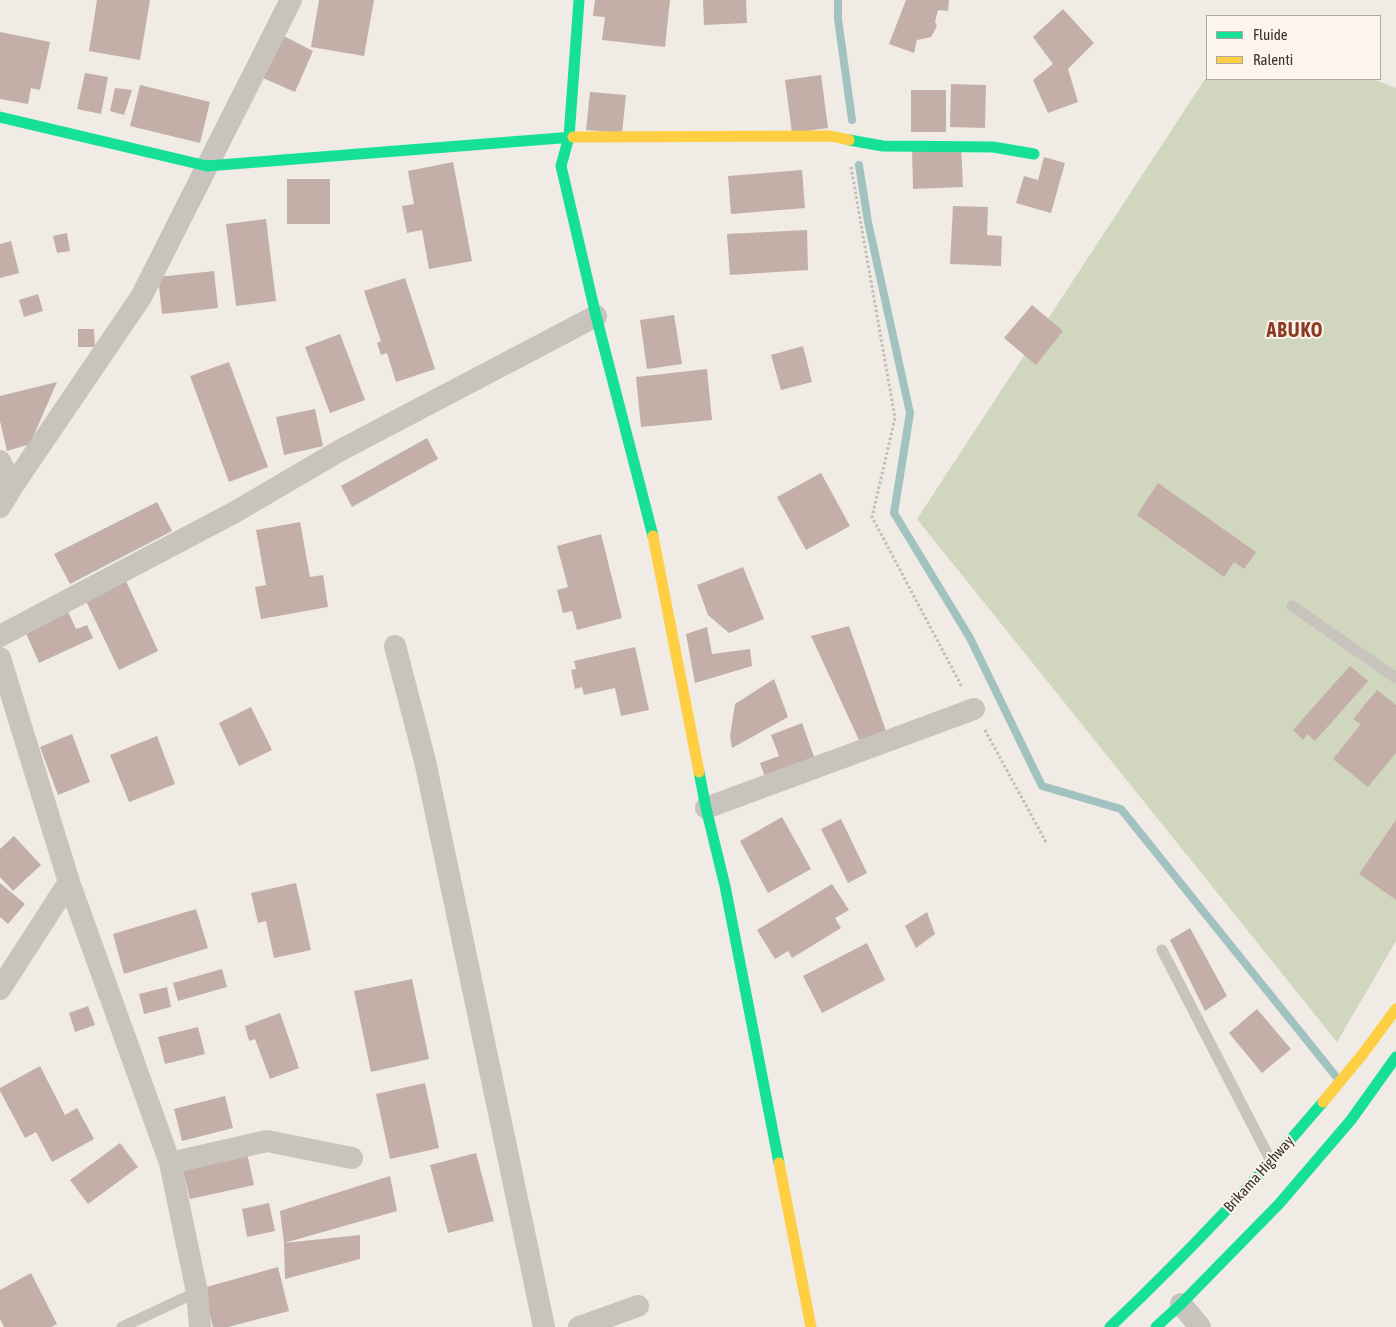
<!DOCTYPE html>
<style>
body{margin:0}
#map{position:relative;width:1396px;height:1327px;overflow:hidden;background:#f0ebe5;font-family:"Asap Condensed",sans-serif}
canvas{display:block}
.legend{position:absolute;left:1206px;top:15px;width:175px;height:65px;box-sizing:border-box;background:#fbf5ee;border:1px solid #aea6a0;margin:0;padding:6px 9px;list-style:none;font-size:15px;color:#3b302b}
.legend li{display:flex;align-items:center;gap:10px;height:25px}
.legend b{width:25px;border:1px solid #aea6a0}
</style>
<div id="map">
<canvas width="1396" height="1327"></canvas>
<ul class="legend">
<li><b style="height:6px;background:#16e098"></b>Fluide</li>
<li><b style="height:6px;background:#ffcf43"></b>Ralenti</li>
</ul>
</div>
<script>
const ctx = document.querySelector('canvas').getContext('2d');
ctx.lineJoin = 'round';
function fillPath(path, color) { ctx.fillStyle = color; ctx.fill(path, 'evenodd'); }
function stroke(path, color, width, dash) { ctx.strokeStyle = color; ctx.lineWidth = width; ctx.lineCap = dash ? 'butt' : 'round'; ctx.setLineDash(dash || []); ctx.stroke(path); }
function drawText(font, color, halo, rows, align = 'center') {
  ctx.font = font + ' "Asap Condensed",sans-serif'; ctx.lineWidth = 4; ctx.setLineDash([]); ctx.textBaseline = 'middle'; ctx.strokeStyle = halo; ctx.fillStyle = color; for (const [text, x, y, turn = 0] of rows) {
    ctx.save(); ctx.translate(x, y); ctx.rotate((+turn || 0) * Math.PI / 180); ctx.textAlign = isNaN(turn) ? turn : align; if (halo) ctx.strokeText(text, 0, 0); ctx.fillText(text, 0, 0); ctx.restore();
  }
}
const green = new Path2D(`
 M1207 76V79H1373L1396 88V941L1337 1042 917 519Z`);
const stream = new Path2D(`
 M838 0V19L852 120
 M859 165 868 222 910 413 894 513 970 638 1042 786 1121 809 1338 1079`);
const building = new Path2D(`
 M97 0H150L140 60 89 51Z
 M319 0H374L364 56 311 47Z
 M595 0H670L665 47 602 40 605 17 593 16Z
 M703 0H746L747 23 704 25Z
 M906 0H949L948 11 938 10 935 22 937 26 931 37 917 40 914 53 889 44Z
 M1063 9 1094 43 1068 69 1078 102 1048 113 1033 80 1053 64 1033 37Z
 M0 32 50 42 40 90 31 88 28 104 0 99Z
 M276 32 313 51 295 92 256 75Z
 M85 73 108 77 101 114 77 109Z
 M821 75 828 128 792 133 785 80Z
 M951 84 986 85 985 128 950 127Z
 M140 85 210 102 200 143 130 126Z
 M115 88 132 90 124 115 110 111Z
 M911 90H946V132H911Z
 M590 92 626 95 622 133 586 130Z
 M961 145 963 187 913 189 912 147Z
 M1044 157 1065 163 1051 213 1016 203 1024 176 1038 180Z
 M453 162 472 261 429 269 422 230 407 233 402 206 414 204 408 171Z
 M802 170 805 208 731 214 728 176Z
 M287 179H330V224H287Z
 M953 206 988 207 987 235 1002 236 1001 266 950 264Z
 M266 219 276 301 236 306 226 224Z
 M807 230 808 270 730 275 727 234Z
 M67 233 70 251 57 253 53 236Z
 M11 241 19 273 0 278V244Z
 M214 271 218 308 162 314 158 277Z
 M405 278 435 369 396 382 387 353 381 355 377 343 381 341 364 291Z
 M38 294 43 311 24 317 19 300Z
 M1032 305 1063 331 1036 365 1004 338Z
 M674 315 682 364 647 369 640 320Z
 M78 329H94L95 347H78Z
 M340 334 365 400 330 413 305 347Z
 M803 346 812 382 781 390 771 355Z
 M229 362 268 467 229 482 190 376Z
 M707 369 712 420 641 427 636 377Z
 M57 382 30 444 7 451 0 421V396Z
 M315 409 323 446 284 455 276 417Z
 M427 438 438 459 352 507 341 486Z
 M821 473 850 526 806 550 777 497Z
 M1158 483 1256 552 1244 569 1234 562 1224 577 1137 515Z
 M157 502 172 531 70 584 54 554Z
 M300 522 310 577 323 575 328 607 261 619 255 587 266 585 256 530Z
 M601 534 622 618 577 630 572 611 563 613 557 590 568 587 557 546Z
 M743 567 764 619 729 633 708 615 697 585Z
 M126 581 158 651 119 670 86 601Z
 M65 605 76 629 87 625 93 638 39 663 22 624Z
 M849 626 886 731 859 740 811 636Z
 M707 627 712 654 750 649 752 666 695 683 686 634Z
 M635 647 649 710 621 716 615 688 584 695 582 687 575 689 571 670 576 669 574 661Z
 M1350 666 1368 681 1315 741 1307 734 1303 740 1293 730Z
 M774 679 788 717 732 748 730 736 735 704Z
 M1377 690 1396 705V753L1368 787 1333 759 1361 724 1353 719Z
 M251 707 272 750 239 766 219 723Z
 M802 723 816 762 766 780 760 763 779 756 771 735Z
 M72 734 90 782 58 795 40 747Z
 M157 736 175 784 129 802 110 755Z
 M782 817 811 869 768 893 740 841Z
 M841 819 867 873 848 883 821 829Z
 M1396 820V900L1359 874Z
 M14 836 41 865 13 891 0 877V849Z
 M0 883 25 904 8 924 0 917Z
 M296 883 311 950 274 958 266 921 258 923 251 893Z
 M832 884 849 910 835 918 841 928 792 958 788 951 775 959 757 930Z
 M196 909 208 948 124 974 113 934Z
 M927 912 935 934 916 948 905 926Z
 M1190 928 1227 996 1205 1011 1170 940Z
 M867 943 885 980 822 1013 803 976Z
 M222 969 227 987 178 1001 173 983Z
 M412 979 429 1059 371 1072 354 991Z
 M167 987 171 1007 144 1014 139 994Z
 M88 1006 95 1025 75 1032 69 1013Z
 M1257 1009 1291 1049 1262 1073 1229 1033Z
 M280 1013 299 1068 270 1079 255 1039 249 1041 245 1026Z
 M198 1027 205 1054 165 1064 158 1037Z
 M40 1066 65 1115 77 1108 94 1139 52 1162 36 1132 25 1138 0 1091V1088Z
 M425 1083 439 1148 390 1159 376 1094Z
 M225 1096 233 1128 182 1141 174 1109Z
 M120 1143 138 1167 88 1204 70 1180Z
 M247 1153 254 1185 190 1199 182 1168Z
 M476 1153 494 1221 448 1233 430 1165Z
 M390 1176 397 1211 284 1243 280 1211Z
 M269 1203 275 1231 247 1237 242 1209Z
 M360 1235V1259L285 1279 284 1243Z
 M278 1267 289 1311 228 1327H213L203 1288Z
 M31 1273 57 1324 51 1327H4L0 1319V1290Z`);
const path = new Path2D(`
 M851 167 895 418 872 517 962 687
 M985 730 1047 844`);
const lane = new Path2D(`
 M1292 606 1396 678
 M1162 950 1271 1161
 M122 1327 197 1292`);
const street = new Path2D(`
 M0 461 12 487
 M0 507 12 487 141 297 291 0
 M0 636 235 512 339 451 596 316
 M395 646 425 761 544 1327
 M0 658 69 882 170 1163 197 1292 200 1327
 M706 808 974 709
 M0 989 69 882
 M170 1163 267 1141 352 1158
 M1181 1304 1200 1327
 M579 1327 638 1306`);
const fast = new Path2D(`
 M579 0 569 137 561 166 596 316 653 536
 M0 117 207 166 573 137
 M849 140 883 146 993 147 1034 154
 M699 772 706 808 725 886 779 1163
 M1110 1327C1185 1256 1256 1181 1323 1102
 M1156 1327 1181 1304 1279 1204 1351 1120 1396 1057`);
const slow = new Path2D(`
 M573 137 831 136 849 140
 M653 536 699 772
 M1323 1102 1362 1055 1396 1009
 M779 1163 811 1327`);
const streetNames = [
 ["Brikama Highway",1259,1174,-48]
];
const districtNames = [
 ["ABUKO",1295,331]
];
fillPath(green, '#d1d6bf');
stroke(stream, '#a1c2c1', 8);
fillPath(building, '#c3afa7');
stroke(path, '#c2bbb6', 3, [2.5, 2.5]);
stroke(lane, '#c9c3be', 11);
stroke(street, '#c9c3be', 22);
stroke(fast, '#16e098', 11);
stroke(slow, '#ffcf43', 11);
drawText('15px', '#3b302b', '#fbf5ee', streetNames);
ctx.letterSpacing = '1px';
drawText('bold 20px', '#8c3b22', '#fbf5ee', districtNames);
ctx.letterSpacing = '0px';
</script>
